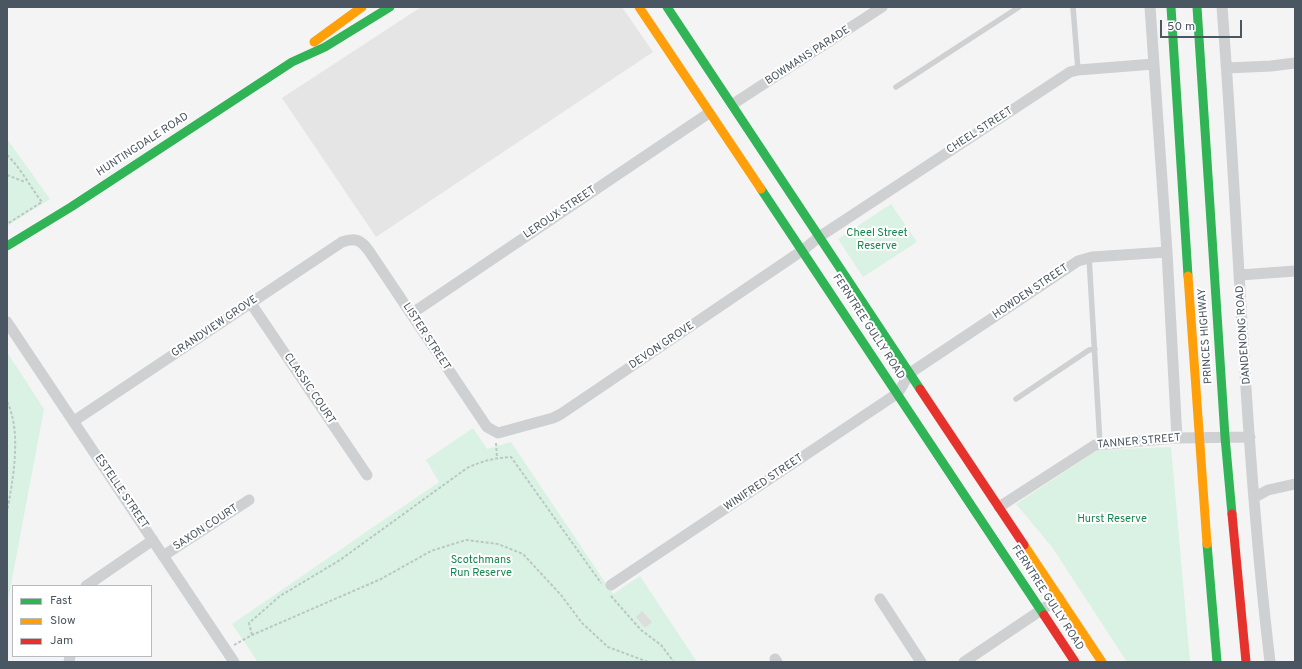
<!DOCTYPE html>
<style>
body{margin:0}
#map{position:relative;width:1302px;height:669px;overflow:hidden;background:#f4f4f4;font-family:Overpass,sans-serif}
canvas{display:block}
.frame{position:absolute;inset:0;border:8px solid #4a5661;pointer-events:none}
.legend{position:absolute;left:12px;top:585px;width:140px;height:72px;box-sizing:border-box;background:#fff;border:1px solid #b7bbc0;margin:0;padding:5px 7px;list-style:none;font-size:12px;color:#4a5661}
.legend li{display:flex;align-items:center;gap:8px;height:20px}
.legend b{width:20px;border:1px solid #b7bbc0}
.scale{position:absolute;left:1160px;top:20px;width:82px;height:18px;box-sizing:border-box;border:2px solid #4a5661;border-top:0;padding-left:5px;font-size:12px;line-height:14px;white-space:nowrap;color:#4a5661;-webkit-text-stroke:3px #fff;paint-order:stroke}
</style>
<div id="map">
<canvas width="1302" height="669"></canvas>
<div class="frame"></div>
<ul class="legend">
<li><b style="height:5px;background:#30b455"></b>Fast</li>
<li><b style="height:5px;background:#ff9f0a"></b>Slow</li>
<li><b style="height:5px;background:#e5322d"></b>Jam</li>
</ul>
<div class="scale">50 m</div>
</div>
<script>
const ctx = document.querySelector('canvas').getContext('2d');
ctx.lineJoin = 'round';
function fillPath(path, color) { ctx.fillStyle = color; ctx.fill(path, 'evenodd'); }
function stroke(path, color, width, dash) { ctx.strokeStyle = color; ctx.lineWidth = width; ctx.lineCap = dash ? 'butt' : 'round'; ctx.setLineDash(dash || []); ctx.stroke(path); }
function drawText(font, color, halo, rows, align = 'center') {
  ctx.font = font + ' Overpass,sans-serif'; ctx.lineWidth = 4; ctx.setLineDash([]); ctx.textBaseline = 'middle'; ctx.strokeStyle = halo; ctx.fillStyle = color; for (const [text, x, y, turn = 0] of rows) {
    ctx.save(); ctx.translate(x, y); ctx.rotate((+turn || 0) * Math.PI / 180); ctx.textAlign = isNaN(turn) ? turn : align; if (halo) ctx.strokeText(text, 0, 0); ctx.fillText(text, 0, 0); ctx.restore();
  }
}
const education = new Path2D(`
 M421 7H622L653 52 376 237 282 98Z`);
const green = new Path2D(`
 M7 139 50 199 7 226Z
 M891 204 917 242 863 277 838 239Z
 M7 352 44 409 7 606Z
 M473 428 487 449 511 442 613 594 640 576 697 662H258L232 624 439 482 426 460Z
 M1171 447 1190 662H1127L1052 547 1016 504 1097 450Z`);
const building = new Path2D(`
 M642 611 652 622 645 628 636 617Z`);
const path = new Path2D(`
 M7 155C21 168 30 187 42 202L7 224
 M7 175 25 182
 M7 402C22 431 13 480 7 512
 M496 443 497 458
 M611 596 641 630 661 645 674 662
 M252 635 249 623 280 596 340 560 467 468C482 461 494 458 511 457L601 583
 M234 645 252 635 381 579 431 551 466 540 498 544 523 554 561 595 582 623 608 647 648 662`);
const lane = new Path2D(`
 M1073 7 1078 70
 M896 87 1019 7
 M1089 257 1100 444
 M1016 399 1089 350 1095 349`);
const street = new Path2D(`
 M1150 7 1167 252 1177 438
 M1222 7C1239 225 1244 445 1270 662
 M1227 68 1271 66 1295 63
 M733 104 882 7
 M1240 275 1295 271
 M250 302 367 475
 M411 314 709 113
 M7 322 234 662
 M74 421 342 242C355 237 361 240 369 251L487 427 498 433 553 418 561 414 803 250 819 237 1070 72 1078 70 1154 64
 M1255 497 1268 490 1295 484
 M999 507 1095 445 1177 438 1250 437
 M163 556 249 500
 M611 585 898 393 910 373 1078 261 1092 257 1167 252
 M86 586 153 540
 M880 599 921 662
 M775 659 777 662
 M69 662 70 656
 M964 662 1059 598`);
const fast = new Path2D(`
 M667 7 920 389
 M1171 7 1188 276
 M1197 7 1225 437 1232 514
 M761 189 1044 615
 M7 246 71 207 292 62 325 47 390 7
 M1207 544 1217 662`);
const slow = new Path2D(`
 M639 7 761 189
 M314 42 362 7
 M1188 276 1207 544
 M1024 545 1102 662`);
const jam = new Path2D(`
 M920 389 1024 545
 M1232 514 1246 662
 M1044 615 1075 662`);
const streetNames = [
 ["BOWMANS PARADE",808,56,-33],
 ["CHEEL STREET",980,131,-33],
 ["HUNTINGDALE ROAD",143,145,-33],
 ["LEROUX STREET",560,213,-34],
 ["HOWDEN STREET",1031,292,-34],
 ["GRANDVIEW GROVE",215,327,-34],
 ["FERNTREE GULLY ROAD",868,327,57],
 ["DANDENONG ROAD",1244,335,-94],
 ["PRINCES HIGHWAY",1206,336,-94],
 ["LISTER STREET",426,337,57],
 ["DEVON GROVE",662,346,-34],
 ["CLASSIC COURT",309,389,56],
 ["TANNER STREET",1139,442,-5],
 ["WINIFRED STREET",764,483,-34],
 ["ESTELLE STREET",121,492,56],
 ["SAXON COURT",206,528,-33],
 ["FERNTREE GULLY ROAD",1047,598,57]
];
const parkNames = [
 ["Cheel Street",877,234],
 ["Reserve",877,247],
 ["Hurst Reserve",1112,520],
 ["Scotchmans",481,561],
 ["Run Reserve",481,574]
];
fillPath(education, '#e6e5e6');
fillPath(green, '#d9f2e3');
fillPath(building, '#ddddde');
stroke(path, '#bcc7c4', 2, [3, 2]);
stroke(lane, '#ced0d2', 5.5);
stroke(street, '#ced0d2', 11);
stroke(fast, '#30b455', 9);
stroke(slow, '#ff9f0a', 9);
stroke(jam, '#e5322d', 9);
drawText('11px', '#4a5661', '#fff', streetNames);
drawText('11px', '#17864f', '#fff', parkNames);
</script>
